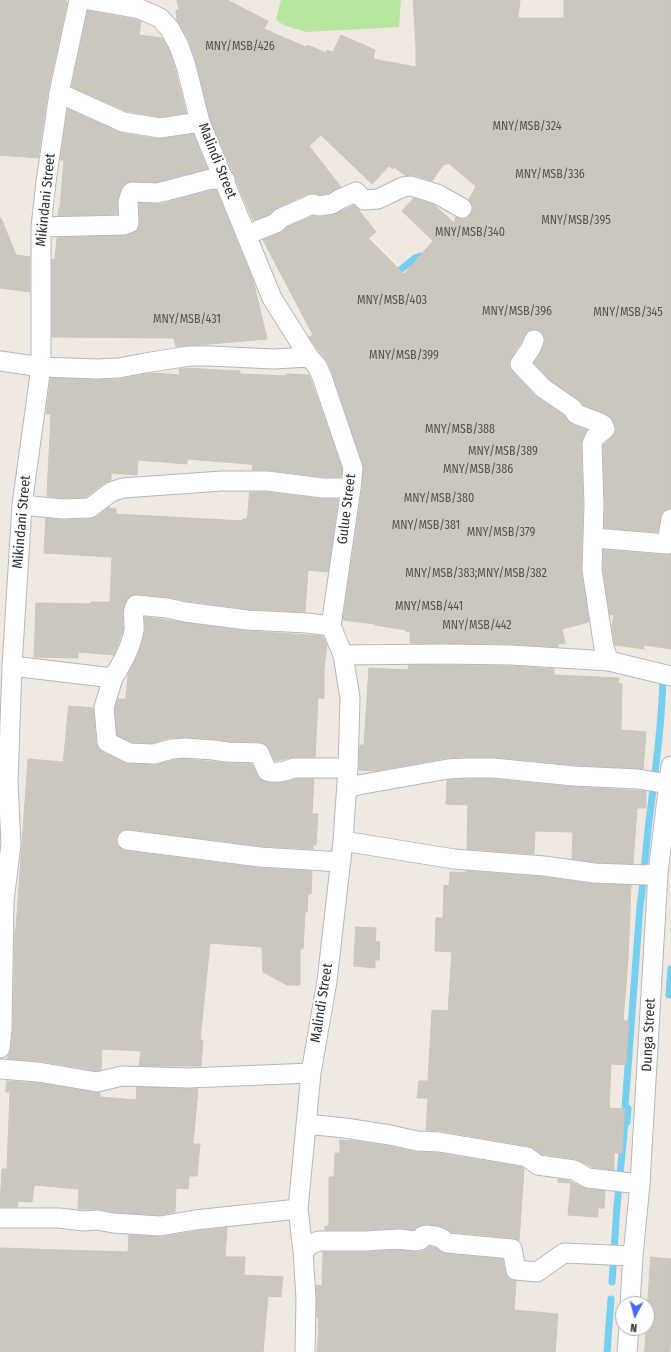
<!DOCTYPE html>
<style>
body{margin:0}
#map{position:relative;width:671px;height:1352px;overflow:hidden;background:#efe9e1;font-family:"Fira Sans Condensed",sans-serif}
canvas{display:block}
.north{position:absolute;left:615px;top:1296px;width:40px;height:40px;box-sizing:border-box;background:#fff;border:1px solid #ababab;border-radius:50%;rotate:186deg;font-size:11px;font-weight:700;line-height:16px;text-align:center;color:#2e2e2e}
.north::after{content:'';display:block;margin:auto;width:14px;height:18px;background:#4264fb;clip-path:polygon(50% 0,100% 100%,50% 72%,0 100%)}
</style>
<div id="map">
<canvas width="671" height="1352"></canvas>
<div class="north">N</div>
</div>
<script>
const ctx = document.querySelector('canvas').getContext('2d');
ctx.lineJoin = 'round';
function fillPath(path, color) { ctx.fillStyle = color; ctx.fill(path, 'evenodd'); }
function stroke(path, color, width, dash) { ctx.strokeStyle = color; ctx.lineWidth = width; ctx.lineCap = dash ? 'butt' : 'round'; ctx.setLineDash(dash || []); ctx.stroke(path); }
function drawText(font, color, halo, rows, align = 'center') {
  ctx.font = font + ' "Fira Sans Condensed",sans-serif'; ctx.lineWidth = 4; ctx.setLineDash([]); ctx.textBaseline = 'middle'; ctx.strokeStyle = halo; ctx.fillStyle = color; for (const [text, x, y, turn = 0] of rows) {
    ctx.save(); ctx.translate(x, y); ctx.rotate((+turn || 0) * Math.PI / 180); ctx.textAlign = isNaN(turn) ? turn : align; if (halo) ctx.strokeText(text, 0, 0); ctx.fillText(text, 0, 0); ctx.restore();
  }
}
const green = new Path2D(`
 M281 0H401L399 27 306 32 283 25 276 19Z`);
const stream = new Path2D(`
 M394 275 415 258 421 256 427 261
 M669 995 671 969
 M612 1282 617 1206 625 1122H627L628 1108 625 1107 640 906C644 881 645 856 648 830 654 779 662 727 663 675
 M607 1352 611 1299`);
const building = new Path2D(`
 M0 0H66V3H67L48 91 38 158 0 155Z
 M177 0H227L268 21 264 29 306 47 308 45 326 53 327 50 333 52 341 35 375 50 373 59 416 67V46L413 0H520L518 18H564V0H671V508L667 509 662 512 658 532 604 528 605 505 603 446 615 434 616 429 615 424 613 420 606 414 583 405 578 399 550 380 534 363 540 354 544 344 545 338 542 333 538 330 533 329 527 332 509 362V367L512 371 535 396 564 416 572 424 587 430 581 444 583 505 581 570 589 622 562 629 565 643 558 644V647L511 644 410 643V632L406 631V630L375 625V624L343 620 362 490 363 465 332 372 327 361 318 350 309 337 313 335 263 240 280 233 287 227 313 216 320 217 334 215 354 205 358 209 376 232 368 238 404 274 433 241 402 211 414 198 434 205 454 223 456 217 463 219 467 218 471 214 473 207 469 200 476 186 448 163 446 165 444 164 432 181 414 175 406 176 394 167 393 169 389 166 372 184 321 135 309 146 341 187 328 193 320 195 314 193 307 194 277 208 270 214 253 220 210 119 196 62 189 41 177 21 176 10H179Z
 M88 11 137 20 141 21 139 35 162 38 169 50 175 69 186 113 160 117 126 111 72 87Z
 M68 109 121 133 158 139 193 134 207 169 157 182H128L121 189 118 199V214L58 216 59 208H60L64 160H60Z
 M212 190H216L253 280 267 339 176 347 174 338 52 337V259L55 260 57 238 128 235 133 233 138 229 140 222 139 203 161 204Z
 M1 218 16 255 30 257V292L0 288V219Z
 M184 368 240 371V374L286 376V374L309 375 342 469 341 477H324L268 470H252L253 465 249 464 187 459V464L138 460 137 475 111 473V480L104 483 86 497 63 498 47 496 51 414H46L51 378 98 380 121 379 151 373 180 375 179 369Z
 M250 492H266L322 499H338L328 572 308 570 305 612 248 609 187 601 168 597 137 594 130 596 124 605 122 613 123 629 120 639 114 655 78 652V658L34 657 36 603 91 604V602H110L112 557 44 553 46 518 63 520 90 519 97 517 109 507V508L116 509V514L243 521V519H247Z
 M604 550 666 555 671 554V649L644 645V649L615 645 612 628 614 614 610 615 603 569Z
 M145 617 246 631 323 636 327 645 324 668V698H318L315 757H294L275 761 269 748 265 744 259 742 228 741 186 737 169 738 153 743 132 742 117 735 115 708 118 699H126L128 675 138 654 143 640 145 631Z
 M409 665 511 666 554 669V675L619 678 618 683 622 684 621 730 646 732 643 769 575 765 494 757H465L446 758 375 771 359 770 360 745H364L369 668 407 670H408Z
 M69 706 93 708 96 743 98 748 102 752 124 763 154 765 174 760 185 759 227 763 252 764 259 779 267 782 278 783 296 779H314L312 814H318L316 845H313V849L261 846 128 829 122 830 119 833 116 838 117 845 121 849 126 851 259 868 312 871 311 894H308L307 912H305L303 949H300V985H287L263 972 262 947 210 943 200 1040H203L201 1066H139L141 1051 102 1049 101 1070 97 1071 40 1061 7 1059 11 1049 13 1030 15 929H16L28 759 63 762Z
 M465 779H492L573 787 646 791V808H637L633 864 595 862 572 859 573 832 535 831 534 854 467 849 468 805 446 804 447 780Z
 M466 871 543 877 593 884 631 885 628 959 623 1021H629L626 1065 611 1064 609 1108 625 1109 622 1153H614V1170L592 1167 576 1159 542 1154 529 1146 441 1131 426 1130 428 1098H417L419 1081H428L432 1010 448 1011 452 952 435 951 436 918H443L444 885 449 886 450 872 466 873Z
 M356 927 376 928 375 942H380L379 960H375V968L354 966Z
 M7 1081 37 1083 100 1093V1097L136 1100 137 1087 198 1089 193 1144H200L197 1176H189L188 1189 176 1188 175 1212 159 1215 114 1212 99 1209H78L79 1189 34 1185 32 1202 18 1201 17 1207H0L2 1169H7L10 1092H6Z
 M340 1140 355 1141 388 1146 416 1152 438 1153 522 1167 524 1169 519 1241 513 1238 451 1232 444 1228 427 1224 420 1226 414 1230 398 1228 366 1230H325V1226H329V1177H334L335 1153H340Z
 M559 1179 570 1181 586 1189 605 1191 604 1208H598V1217L568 1215 571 1183 558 1182Z
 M227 1228 225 1257H245L244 1275 283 1277 281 1297 268 1296 263 1352H0V1248L128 1252 129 1235 162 1237 197 1231Z
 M429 1246 436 1248 446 1254 503 1259 505 1272 508 1278 516 1281 514 1310 558 1314 555 1352H317L319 1328H318L319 1318H317L316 1289 317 1285 322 1286 323 1252H366L399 1250 417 1252 423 1251Z
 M651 1257 671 1259V1345L670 1344V1352H645Z`);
const minor = new Path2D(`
 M89 0 140 9 160 18 170 29 179 46 186 66 200 122 272 298 309 357 317 366 322 377 353 468 351 488 331 626 343 655 350 698 348 768 343 841 327 981 311 1073 298 1209 303 1251 306 1299 305 1352
 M59 93 123 122 160 128 200 122
 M41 227 124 225 129 223 128 202 131 193 132 192 158 193 211 179 225 180
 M246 235 276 223 281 218 308 206 312 204 319 206 332 204 340 199 356 192 364 200 378 199 403 187 411 186 437 194 462 208
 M534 340 531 348 520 364 543 388 572 408 576 414 600 423 603 425 605 429 595 437 592 444 594 505 592 570 604 648 609 661
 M0 361 41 367 97 369 119 368 145 363 189 356H209L274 359 309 357
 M22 505 63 509 90 508 111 492 123 488 222 481H267L323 488H351
 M594 538 667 544 671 519
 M343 655 443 654 511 655 609 661 671 676
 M12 666 113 678 104 707 107 742 129 753 154 754 172 749 185 748 213 750 227 752 259 753 261 757 267 771C274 774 286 771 294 768H348
 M113 678C122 663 131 648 134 630 135 622 131 612 136 605L167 608 185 612 247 620 307 623 331 626
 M347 790 351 787 358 785 448 769 465 768H493L574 776 638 779 668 784
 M127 840 260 857 341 862
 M343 841 454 859 544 866 594 873 645 875 658 873
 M0 1048 2 1029 4 901 11 844 8 782 12 666 22 505 41 367V227L46 182 59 93 79 0
 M0 1069 38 1072 97 1082 122 1076 188 1078 311 1073
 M306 1124 345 1128 390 1135 417 1141 439 1142 522 1156 527 1157 538 1165 574 1170 588 1178 640 1184
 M0 1218H59L84 1221 97 1220 113 1223 160 1226 195 1220 298 1209
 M303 1251 311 1244 319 1241H366L399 1239 415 1241 420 1240 423 1236 426 1235 435 1236 441 1238 447 1243 512 1249 516 1270 537 1272 564 1253 633 1256
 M630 1304 633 1256 640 1184 658 873 671 766
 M627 1352 629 1328`);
const numberNames = [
 ["MNY/MSB/426",240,47],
 ["MNY/MSB/324",527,127],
 ["MNY/MSB/336",550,175],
 ["MNY/MSB/395",576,221],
 ["MNY/MSB/340",470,233],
 ["MNY/MSB/403",392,301],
 ["MNY/MSB/396",517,312],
 ["MNY/MSB/345",628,313],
 ["MNY/MSB/431",187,320],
 ["MNY/MSB/399",404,356],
 ["MNY/MSB/388",460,430],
 ["MNY/MSB/389",503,452],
 ["MNY/MSB/386",478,470],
 ["MNY/MSB/380",439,499],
 ["MNY/MSB/381",426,526],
 ["MNY/MSB/379",501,533],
 ["MNY/MSB/383;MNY/MSB/382",476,574],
 ["MNY/MSB/441",429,607],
 ["MNY/MSB/442",477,626]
];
const streetNames = [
 ["Malindi Street",217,161,68],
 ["Mikindani Street",46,200,-84],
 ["Gulue Street",347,509,-83],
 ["Mikindani Street",22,522,-85],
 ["Malindi Street",322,1003,-81],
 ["Dunga Street",649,1035,-87]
];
fillPath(green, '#b6e59e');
stroke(stream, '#75cff0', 7);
fillPath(building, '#cbc7bf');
stroke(building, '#cbc5ba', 1);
stroke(minor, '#b4b7c1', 21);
stroke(minor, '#fff', 19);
drawText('12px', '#555452', null, numberNames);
drawText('14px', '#2e2e2e', '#fff', streetNames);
</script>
